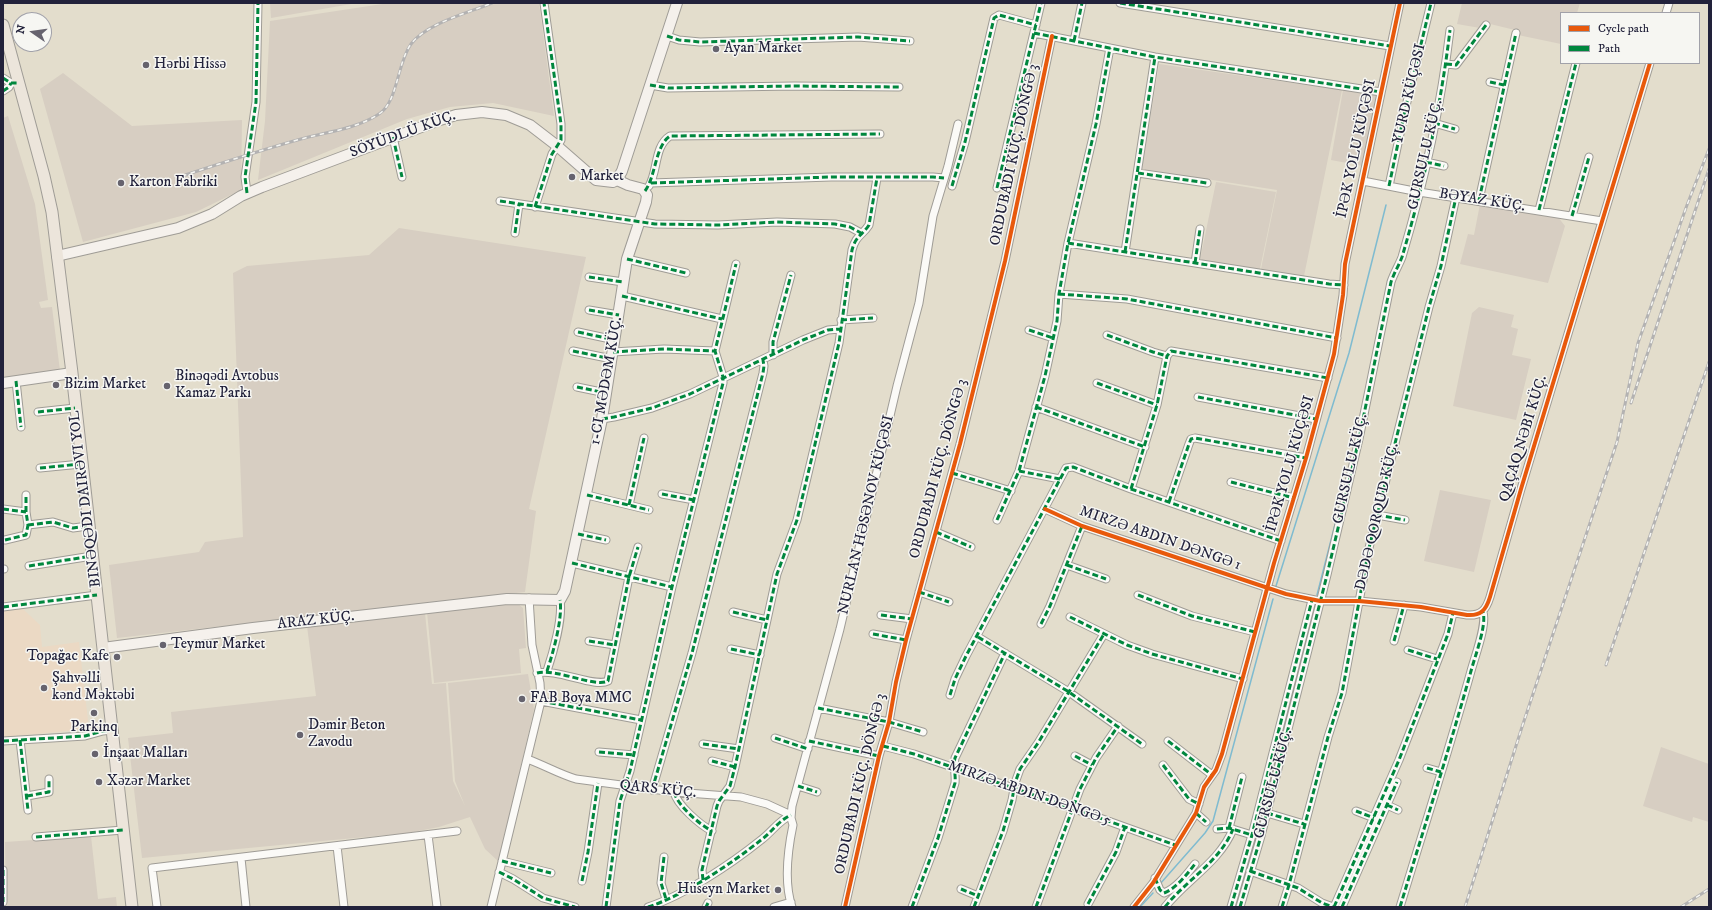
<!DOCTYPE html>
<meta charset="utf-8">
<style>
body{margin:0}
#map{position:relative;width:1712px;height:910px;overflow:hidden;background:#e3ddcc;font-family:"IM FELL DW Pica",serif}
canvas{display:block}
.frame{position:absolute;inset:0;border:4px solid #22223b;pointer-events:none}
.legend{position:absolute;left:1560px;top:12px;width:140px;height:52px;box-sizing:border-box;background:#f6f6f2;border:1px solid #a1a1a9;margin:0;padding:5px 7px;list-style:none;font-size:12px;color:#22223b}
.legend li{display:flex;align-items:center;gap:8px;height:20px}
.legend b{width:20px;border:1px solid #a1a1a9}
.north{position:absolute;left:12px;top:12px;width:40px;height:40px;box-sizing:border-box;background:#f6f6f2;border:1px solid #a1a1a9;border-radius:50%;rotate:283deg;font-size:11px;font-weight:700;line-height:16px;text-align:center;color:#22223b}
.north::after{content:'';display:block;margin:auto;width:14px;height:18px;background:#66636e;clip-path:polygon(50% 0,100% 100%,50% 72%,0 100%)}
</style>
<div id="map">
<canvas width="1712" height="910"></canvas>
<div class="frame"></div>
<ul class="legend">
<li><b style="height:5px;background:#e8590c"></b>Cycle path</li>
<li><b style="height:5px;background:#00873e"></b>Path</li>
</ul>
<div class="north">N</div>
</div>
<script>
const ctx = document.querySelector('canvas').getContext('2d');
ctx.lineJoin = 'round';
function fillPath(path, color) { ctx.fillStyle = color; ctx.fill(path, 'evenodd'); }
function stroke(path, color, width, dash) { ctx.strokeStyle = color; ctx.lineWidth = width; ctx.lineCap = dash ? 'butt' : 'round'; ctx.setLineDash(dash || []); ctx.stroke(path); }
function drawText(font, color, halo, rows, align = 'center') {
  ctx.font = font + ' "IM FELL DW Pica",serif'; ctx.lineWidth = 3; ctx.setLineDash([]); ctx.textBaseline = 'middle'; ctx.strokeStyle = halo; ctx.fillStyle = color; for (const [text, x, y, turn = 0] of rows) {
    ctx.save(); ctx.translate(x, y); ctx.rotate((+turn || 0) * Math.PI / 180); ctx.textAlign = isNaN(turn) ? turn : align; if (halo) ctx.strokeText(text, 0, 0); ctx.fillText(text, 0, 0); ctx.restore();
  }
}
const built = new Path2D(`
 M23 609 40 625 42 647 79 642 89 729 3 737V611Z`);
const industrial = new Path2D(`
 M270 3H357L271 18Z
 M389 3H539L554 116 493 103 450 107 407 119 258 180 265 121 270 21Z
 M1462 3H1580L1577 13H1561V44L1518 35 1519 31 1482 22 1480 28 1457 24Z
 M1159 64 1342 90 1304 276 1261 269 1277 190 1142 169Z
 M63 73 132 126 242 120 241 190 196 212 83 242 40 89Z
 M1343 90 1376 95 1363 166 1331 160Z
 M8 116 35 204 48 300 39 302 41 308 52 307 60 371 3 378V118Z
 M1216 182 1276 192 1260 269 1200 260Z
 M1480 204 1558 217 1565 226 1548 283 1460 264 1468 234 1474 235Z
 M399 228 586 257 529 509 536 511 525 592 117 638 109 565 199 552 205 542 243 537 233 273 247 266 369 255Z
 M1479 307 1514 315 1511 327 1518 329 1512 355 1531 359 1516 420 1453 406 1472 313Z
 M1440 490 1491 500 1474 572 1424 561Z
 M516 602 523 608 526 648 519 649 521 673 434 683 427 612Z
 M425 613 432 684 446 683 453 781 465 806 455 781 448 683 528 674 534 709 499 862 485 849 470 817 439 827 408 833 142 858 128 738 173 733 171 712 316 696 307 626Z
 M1661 747 1709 764V822L1693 817 1692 822 1643 806Z
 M91 836 98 899 116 897 117 907H6L5 842Z`);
const stream = new Path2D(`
 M1276 586 1349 353 1386 205
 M1317 595 1341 501
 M1160 884 1205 833 1213 821 1273 599
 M1140 907 1153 893
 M1236 907 1256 836 1315 607`);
const street = new Path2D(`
 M1120 3 1390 46
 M1666 13 1669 3
 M1034 33 1155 57 1381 92
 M667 36 679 40 700 42 858 37 910 41
 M1074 41 1082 3
 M1446 64 1456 65 1486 25
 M3 78 11 83H19
 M1490 82 1504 85
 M650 85 668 88 794 86 899 87
 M3 91 9 87 11 83
 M1434 123 1455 129
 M393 137 402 177
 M1426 162 1444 166
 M1138 173 1207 183
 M1363 181 1419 192 1602 221
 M651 183 831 177H933L944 178
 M649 186C658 171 654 146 670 136L880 134
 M952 186 965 142 994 18 999 15 1036 25
 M1389 186 1405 110 1431 3
 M997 188 1041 3
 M247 193 245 177 256 102 258 3
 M1479 200 1516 33
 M500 201 655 224 718 225 777 222 835 224 850 227 861 233
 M535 207 552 154 561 140V124L544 3
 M1539 210 1576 63
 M1572 216 1589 157
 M515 233 519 204
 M1068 243 1329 284 1344 285
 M1125 252 1155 57
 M627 259 686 273
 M1195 263 1200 229
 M589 277 623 282
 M1059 294 1127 299 1337 338
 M622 296 722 319
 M589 310 619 315
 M841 320 873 318
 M1029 330 1053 338
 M578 332 615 340
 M1107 335 1153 352 1167 356
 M573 351 612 359
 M613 352 664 349 715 351
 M773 355V342L791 275
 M16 381 21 427
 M1097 383 1157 405
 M577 387 606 393
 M1198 397 1316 419
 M1036 407 1145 447
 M38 412 75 408
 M602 419 614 417 652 408 690 394 803 340 828 330 840 329
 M40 468 81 464
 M1019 471 1060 479
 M952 473 1011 491
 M1231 482 1294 498
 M1131 489 1157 405 1167 356 1171 351 1328 378
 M662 494 694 500
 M587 495 649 510
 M1169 502 1189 444 1191 439 1195 438 1306 458
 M629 505 644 438
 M3 509 26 512
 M1045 509 1082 526 1286 594 1320 601H1359L1421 607 1467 615C1481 616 1486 610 1490 597L1521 489 1650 63
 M1377 515 1405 520
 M997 520 1019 471 1045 376 1057 321 1059 294 1068 243 1096 124 1110 48
 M28 525 53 522 73 528 88 526
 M936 532 971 547
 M578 534 606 540
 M5 540 26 535 28 525 26 512V495
 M572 563 672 587
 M1067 565 1106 579
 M29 566 92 556
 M3 569H4
 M919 592 949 602
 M1138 595 1192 616 1255 632
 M3 607 97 595
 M733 612 767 620
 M881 615 912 619
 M1070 617 1127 645 1152 654 1243 679
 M1041 624 1050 606 1082 526
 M873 634 906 640
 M978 637 1069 692 1142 744
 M589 641 615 645
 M1394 641 1404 605
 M731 649 760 655
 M1408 650 1437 659
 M547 671C553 653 563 618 560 600
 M537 673C556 668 595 688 608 681L629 577 638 547
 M950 695 955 679 966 656 1066 468 1073 467 1131 489 1281 541
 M541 701 641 720
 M818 708 889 722 923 732
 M775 738 808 749
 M20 740 28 810
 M3 741 85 736 103 731 112 730
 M809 741 879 756
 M1168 741 1212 775
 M703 744 739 749
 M883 746 914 754 1072 808 1175 845
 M599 752 634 755
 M1075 756 1092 765
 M527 759C544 765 559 774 576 779L674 792 741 797 767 804 791 815
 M712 761 735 767
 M1163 765 1189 799 1199 804
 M1427 768 1441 772
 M798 786 817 792
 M652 790 692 653 763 373 764 366 763 360
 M674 792C677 805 700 825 712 831
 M27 796 49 792V779
 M1387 805 1398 810
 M1356 811 1374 818
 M1196 813 1206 822
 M1267 813 1304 824
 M1229 828 1242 777
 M1217 829 1229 828 1252 835
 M428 835 437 907
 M36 837 123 830
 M337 846 344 907
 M664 857 661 883 666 899
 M241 858 246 907
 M502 861 551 873
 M3 870V902
 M1250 871 1298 888 1322 903 1333 907
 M499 872 513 879 543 898 575 907
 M1155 878 1160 890 1164 893C1177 888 1187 874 1195 864
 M703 880 702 870 717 806 719 801 730 786 735 767 777 574 797 520 839 343 852 250C856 235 862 236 869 225L877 178
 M582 881 588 852 598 783
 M961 889 978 896
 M1088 904 1116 852 1125 827
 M157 907 152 868 457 831
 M491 907 541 701 540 683 532 645 529 598
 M606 907 620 801 630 771 672 587 723 383V377L715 351 736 264
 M648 907C685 895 731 864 761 840 772 832 778 821 791 815
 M706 907 708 903
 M774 907 791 902
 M792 907C784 883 788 849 793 825L791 818 792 806 840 629 897 386 919 303 933 216 948 166 958 124
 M845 907 879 756 889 722 896 682 906 640 960 444 1005 261 1052 36
 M912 907 938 838 955 783C956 775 953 766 955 758L1005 653
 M974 907 1003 831 1012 800 1015 783 1020 769 1038 743 1104 634
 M1036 907 1080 789 1096 758 1118 726
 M1134 907 1153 883 1196 813 1204 787 1216 770 1222 754 1274 563 1306 458 1334 354 1343 295 1345 264 1400 3
 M1165 907C1186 880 1220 862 1233 829
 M1231 907 1252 835 1312 600
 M1240 907 1261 836 1327 575 1359 439 1391 282C1394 273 1399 265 1402 257 1424 183 1441 106 1450 30
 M1282 907 1289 885 1328 737 1342 693 1369 548 1429 307 1441 266 1456 197
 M1334 907 1399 760 1448 634 1453 613
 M1342 907 1397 782
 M1400 907C1424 828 1449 750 1471 671 1475 656 1487 625 1483 612`);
const secondary = new Path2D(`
 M57 256 178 228 212 214 241 196 262 187 440 120 456 115 482 112 506 115 530 125 556 145 596 180 613 182 617 180 622 171 677 3
 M3 383 72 373
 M103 648 253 628 507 599 560 600 565 591 602 419 627 259 646 202 647 195 643 189 628 185 617 180`);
const primary = new Path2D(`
 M3 25 44 176 52 212 72 373 132 907`);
const rail = new Path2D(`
 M182 176C222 163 261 150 301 139 327 132 356 129 379 114 398 102 397 63 411 44 427 23 468 13 492 3
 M1631 403 1709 169
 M1606 665 1709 362
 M1465 907 1522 727 1617 442 1638 343 1687 205 1709 149
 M1681 907 1709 889`);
const quiet = new Path2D(`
 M1120 3 1390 46
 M1034 33 1155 57 1381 92
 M667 36 679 40 700 42 858 37 910 41
 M1074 41 1082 3
 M1446 64 1456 65 1486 25
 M3 78 11 83H19
 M1490 82 1504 85
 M650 85 668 88 794 86 899 87
 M3 91 9 87 11 83
 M1434 123 1455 129
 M393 137 402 177
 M1426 162 1444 166
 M1138 173 1207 183
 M651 183 831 177H933L944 178
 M952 186 965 142 994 18 999 15 1036 25
 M1389 186 1405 110 1431 3
 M997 188 1041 3
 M645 191C656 176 655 146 670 136L880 134
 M247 193 245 177 256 102 258 3
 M1479 200 1516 33
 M500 201 655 224 718 225 777 222 835 224 850 227 861 233
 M535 207 552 154 561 140V124L544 3
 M1539 210 1576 63
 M1572 216 1589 157
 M515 233 519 204
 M1068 243 1329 284 1344 285
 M1125 252 1155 57
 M627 259 686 273
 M1195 263 1200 229
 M589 277 623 282
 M1059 294 1127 299 1337 338
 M622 296 722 319
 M589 310 619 315
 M841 320 873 318
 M1029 330 1053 338
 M578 332 615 340
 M1107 335 1153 352 1167 356
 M573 351 612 359
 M613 352 664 349 715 351
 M773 355V342L791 275
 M16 381 21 427
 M1097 383 1157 405
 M577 387 606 393
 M1198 397 1316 419
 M1036 407 1145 447
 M38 412 75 408
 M602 419 614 417 652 408 690 394 803 340 828 330 840 329
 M40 468 81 464
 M1019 471 1060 479
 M952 473 1011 491
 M1231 482 1294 498
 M1131 489 1157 405 1167 356 1171 351 1328 378
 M662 494 694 500
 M587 495 649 510
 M1169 502 1189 444 1191 439 1195 438 1306 458
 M629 505 644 438
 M3 509 26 512
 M1377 515 1405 520
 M997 520 1019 471 1045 376 1057 321 1059 294 1068 243 1096 124 1110 48
 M28 525 53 522 73 528 88 526
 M936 532 971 547
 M578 534 606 540
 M5 540 26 535 28 525 26 512V495
 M572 563 672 587
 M1067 565 1106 579
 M29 566 92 556
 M3 569H4
 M919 592 949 602
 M1138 595 1192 616 1255 632
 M3 607 97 595
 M733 612 767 620
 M881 615 912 619
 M1070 617 1127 645 1152 654 1243 679
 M1041 624 1050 606 1082 526
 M873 634 906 640
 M978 637 1069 692 1142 744
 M589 641 615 645
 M1394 641 1404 605
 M731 649 760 655
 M1408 650 1437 659
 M547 671C553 653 563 618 560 600
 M537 673C556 668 595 688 608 681L629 577 638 547
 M950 695 955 679 966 656 1066 468 1073 467 1131 489 1281 541
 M541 701 641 720
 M818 708 889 722 923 732
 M775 738 808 749
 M20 740 28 810
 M3 741 85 736 103 731 112 730
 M809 741 879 756
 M1168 741 1212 775
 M703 744 739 749
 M883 746 914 754 1072 808 1175 845
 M599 752 634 755
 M1075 756 1092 765
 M712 761 735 767
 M1163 765 1189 799 1199 804
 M1427 768 1441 772
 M798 786 817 792
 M652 790 692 653 763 373 764 366 763 360
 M674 792C677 805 700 825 712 831
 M27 796 49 792V779
 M1387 805 1398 810
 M1356 811 1374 818
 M1196 813 1206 822
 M1267 813 1304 824
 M1229 828 1242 777
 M1217 829 1229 828 1252 835
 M36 837 123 830
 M664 857 661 883 666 899
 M502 861 551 873
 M3 870V902
 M1250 871 1298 888 1322 903 1333 907
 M499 872 513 879 543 898 575 907
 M1155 878 1160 890 1164 893C1177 888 1187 874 1195 864
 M703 880 702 870 717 806 719 801 730 786 735 767 777 574 797 520 839 343 852 250C856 235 862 236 869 225L877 178
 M582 881 588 852 598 783
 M961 889 978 896
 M1088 904 1116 852 1125 827
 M606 907 620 801 630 771 672 587 723 383V377L715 351 736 264
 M648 907C685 895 731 864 761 840 772 832 778 821 791 815
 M706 907 708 903
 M912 907 938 838 955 783C956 775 953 766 955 758L1005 653
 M974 907 1003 831 1012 800 1015 783 1020 769 1038 743 1104 634
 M1036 907 1080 789 1096 758 1118 726
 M1165 907C1186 880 1220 862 1233 829
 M1231 907 1252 835 1312 600
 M1240 907 1261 836 1327 575 1359 439 1391 282C1394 273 1399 265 1402 257 1424 183 1441 106 1450 30
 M1282 907 1289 885 1328 737 1342 693 1369 548 1429 307 1441 266 1456 197
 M1334 907 1399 760 1448 634 1453 613
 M1342 907 1397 782
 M1400 907C1424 828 1449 750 1471 671 1475 656 1487 625 1483 612`);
const cycleway = new Path2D(`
 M1045 509 1082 526 1286 594 1320 601H1359L1421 607 1467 615C1481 616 1486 610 1490 597L1521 489 1650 63
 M845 907 879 756 889 722 896 682 906 640 960 444 1005 261 1052 36
 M1134 907 1153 883 1196 813 1204 787 1216 770 1222 754 1274 563 1306 458 1334 354 1343 295 1345 264 1400 3`);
const markers = [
 [716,49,4,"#66636e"],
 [146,65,4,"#66636e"],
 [572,177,4,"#66636e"],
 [121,183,4,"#66636e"],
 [56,385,4,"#66636e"],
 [167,386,4,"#66636e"],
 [163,645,4,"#66636e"],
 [117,657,4,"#66636e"],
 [44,688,4,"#66636e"],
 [522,699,4,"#66636e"],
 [94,713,4,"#66636e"],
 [300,735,4,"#66636e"],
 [95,754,4,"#66636e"],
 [99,782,4,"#66636e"],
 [778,890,4,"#66636e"]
];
const poiNames = [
 ["Ayan Market",724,49],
 ["Hərbi Hissə",154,65],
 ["Market",580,177],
 ["Karton Fabriki",129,183],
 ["Binəqədi Avtobus",175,377],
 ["Kamaz Parkı",175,394],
 ["Bizim Market",64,385],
 ["Teymur Market",171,645],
 ["Topağac Kafe",109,657,"right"],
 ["Şahvəlli",52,679],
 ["kənd Məktəbi",52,696],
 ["FAB Boya MMC",530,699],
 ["Dəmir Beton",308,726],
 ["Zavodu",308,743],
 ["Parkinq",94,728,"center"],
 ["İnşaat Malları",103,754],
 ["Xəzər Market",107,782],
 ["Hüseyn Market",770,890,"right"]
];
const streetNames = [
 ["YURD KÜÇƏSI",1410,94,-77],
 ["SÖYÜDLÜ KÜÇ.",403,135,-20],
 ["İPƏK YOLU KÜÇƏSI",1357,149,-78],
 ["ORDUBADI KÜÇ. DÖNGƏ 3",1015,155,-78],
 ["GURSULU KÜÇ.",1426,155,-77],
 ["BƏYAZ KÜÇ.",1482,201,9],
 ["1-CI MƏDƏM KÜÇ.",607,381,-80],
 ["QAÇAQ NƏBI KÜÇ.",1524,439,-73],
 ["İPƏK YOLU KÜÇƏSI",1291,464,-74],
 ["ORDUBADI KÜÇ. DÖNGƏ 3",939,469,-75],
 ["GURSULU KÜÇ.",1351,469,-77],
 ["BINƏQƏDI DAIRƏVI YOL",86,499,-97],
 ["NURLAN HƏSƏNOV KÜÇƏSI",867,515,-77],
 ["DƏDƏ QORQUD KÜÇ.",1378,517,-77],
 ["MIRZƏ ABDIN DƏNGƏ 1",1160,539,19],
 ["ARAZ KÜÇ.",316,621,-6],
 ["ORDUBADI KÜÇ. DÖNGƏ 3",861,784,-77],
 ["GURSULU KÜÇ.",1274,784,-75],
 ["QARS KÜÇ.",658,790,6],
 ["MIRZƏ ABDIN DƏNGƏ 5",1029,794,19]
];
fillPath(built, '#ebd9c4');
fillPath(industrial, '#d7cec2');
stroke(stream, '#7fbbd0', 1.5);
stroke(street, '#9f9c96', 9);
stroke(secondary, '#9f9c96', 12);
stroke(primary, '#9f9c96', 13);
stroke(street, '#fbfaf7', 7);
stroke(secondary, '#f5f1ec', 10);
stroke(primary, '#ece5db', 11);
stroke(rail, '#b3b2b2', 3);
stroke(rail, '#f6f6f2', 1.5, [4.5]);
stroke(quiet, '#00873e', 3, [6, 3]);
stroke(cycleway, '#e8590c', 4);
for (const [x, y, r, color] of markers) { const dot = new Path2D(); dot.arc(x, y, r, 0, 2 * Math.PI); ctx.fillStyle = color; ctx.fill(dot); stroke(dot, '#f6f6f2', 1.5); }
drawText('15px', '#22223b', '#f6f6f2', poiNames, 'left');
drawText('15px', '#22223b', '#f6f6f2', streetNames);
</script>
